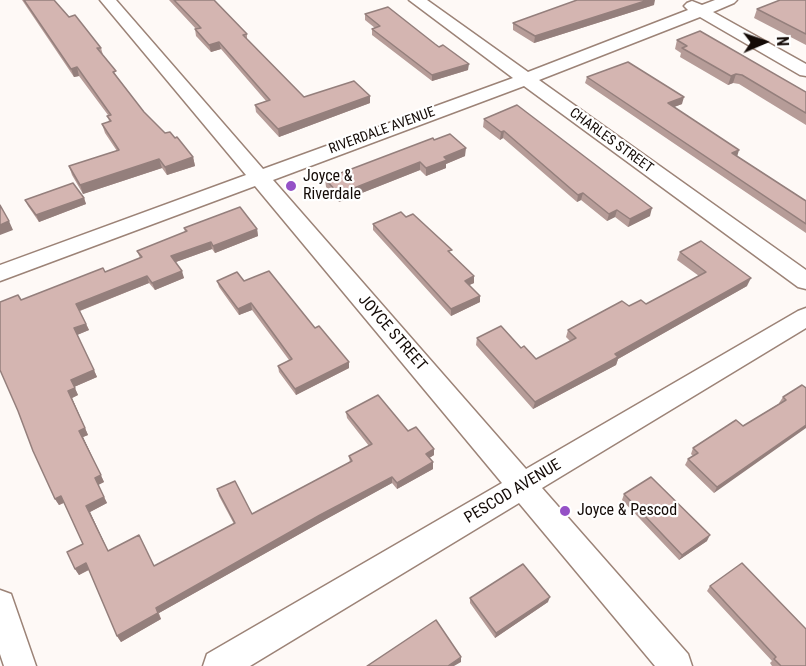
<!DOCTYPE html>
<style>
body{margin:0}
#map{position:relative;width:806px;height:666px;overflow:hidden;background:#fef9f6;font-family:"Roboto Condensed",sans-serif}
canvas{display:block}
.north{position:absolute;left:734px;top:12px;width:60px;height:60px;-webkit-text-stroke:4px #fff;paint-order:stroke;rotate:88deg;font-size:16px;font-weight:700;line-height:24px;text-align:center;color:#140b07}
.north::after{content:'';display:block;margin:auto;width:21px;height:27px;background:#140b07;clip-path:polygon(50% 0,100% 100%,50% 72%,0 100%)}
</style>
<div id="map">
<canvas width="806" height="666"></canvas>
<div class="north">N</div>
</div>
<script>
const ctx = document.querySelector('canvas').getContext('2d');
ctx.lineJoin = 'round';
function stroke(path, color, width, dash) { ctx.strokeStyle = color; ctx.lineWidth = width; ctx.lineCap = dash ? 'butt' : 'round'; ctx.setLineDash(dash || []); ctx.stroke(path); }
function fillPath(path, color) { ctx.fillStyle = color; ctx.fill(path, 'evenodd'); }
function drawText(font, color, halo, rows, align = 'center') {
  ctx.font = font + ' "Roboto Condensed",sans-serif'; ctx.lineWidth = 4.5; ctx.setLineDash([]); ctx.textBaseline = 'middle'; ctx.strokeStyle = halo; ctx.fillStyle = color; for (const [text, x, y, turn = 0] of rows) {
    ctx.save(); ctx.translate(x, y); ctx.rotate((+turn || 0) * Math.PI / 180); ctx.textAlign = isNaN(turn) ? turn : align; if (halo) ctx.strokeText(text, 0, 0); ctx.fillText(text, 0, 0); ctx.restore();
  }
}
const minor = new Path2D(`
 M100 0H116L263 169 513 78 409 0H427L528 72 688 10 684 6 687 3 692 1 702 5 715 0H737L734 3 713 12 806 64V76L800 75 700 17 539 80 806 270V289L798 287 524 86 273 180 526 469 798 311 806 308V328L542 488 688 654 692 666H655L519 503 250 666H203L207 654 502 483 255 186 0 281V265L246 175Z
 M0 590 11 594 36 666H4L0 654Z`);
const wall = new Path2D(`
 M22 0H54L65 13 101 48 103 55 118 78 144 112 165 133 175 138 193 157 195 166 167 175 162 168 83 194 72 175 69 166 117 151 105 133 102 124 109 122 108 115 79 76 74 77Z
 M169 0H214L247 34V39L304 97 370 96V103L279 137 256 112 255 105 266 101 221 49 211 52 196 36 195 29H196Z
 M806 0V45L754 18 757 9Z
 M654 5 534 43 513 30V23Z
 M365 14 435 44 468 70 432 81 372 35V29L375 28 365 20Z
 M677 40 806 92V125L739 84 733 83 728 85 680 57 681 53 675 49Z
 M587 77 682 104 674 107 737 156 806 201V233L585 83Z
 M484 119 650 216 628 227 615 217 607 221 581 200 577 202 503 138 500 140 483 127Z
 M434 140 465 156 446 164V168L426 176 420 170 339 202 326 187 325 179Z
 M84 198 86 204 39 222 28 206 25 200Z
 M406 217 451 254 474 283 469 285 480 296V302L451 316 373 230V224Z
 M184 228 257 229 258 236 215 253 212 249 176 262 184 278 155 290 149 283 80 311 89 330 77 335 97 377 74 387 78 395 72 398 88 435 83 437 104 482 98 485 107 503 90 512 108 551 154 566 234 524 219 496 217 489 252 514 350 463 349 456 369 446 347 418 346 412 408 431 434 455 429 458 433 469 397 489 392 483 321 522 159 613 161 619 121 642 117 636 89 570 79 575 75 569 83 544 64 503 59 505 55 499 21 300 105 272 140 258 137 251 185 232Z
 M680 252 747 286 618 359 616 365 533 409 476 345 477 338 521 348 536 359 570 341 566 337 568 330 629 306 646 304 699 276 677 260Z
 M217 281H244L315 328 349 368 296 395 279 372 278 366 289 360 252 310 239 315 219 287Z
 M802 385 714 493 685 465 688 459 693 456 691 454 693 448 743 426 780 403H779L783 397Z
 M624 494 707 541 679 560 622 500Z
 M710 586 806 666H772L770 663 772 661 707 591Z
 M470 598 548 602 495 638 470 603Z`);
const shadedWall = new Path2D(`
 M648 0H655L654 5 534 43 535 36Z
 M219 42 221 49 211 52 209 45Z
 M469 64 468 70 432 81V75Z
 M77 67 79 76 74 77 71 69Z
 M736 74 733 83 728 85 731 76Z
 M370 96V103L279 137 278 129Z
 M684 97 682 104 666 110 668 103Z
 M504 131 503 138 500 140 501 132Z
 M466 148 465 156 446 164V168L426 176V168L444 157Z
 M739 150 737 157 732 153Z
 M193 157 195 166 167 175 165 167Z
 M159 159 162 168 83 194 80 185Z
 M420 162V170L339 202V194Z
 M583 193 581 200 577 202 578 195Z
 M84 198 86 204 39 222 36 215Z
 M652 208 650 216 628 227 630 219Z
 M617 210 615 217 607 221 609 214Z
 M9 221 13 230 0 235V225Z
 M257 229 258 236 215 253 213 246Z
 M211 242 212 249 173 263 171 256Z
 M182 271 184 278 155 290 152 283Z
 M147 276 149 283 79 311 76 304Z
 M474 276V283L465 287V281Z
 M751 278 747 286 618 359 616 365 533 409 535 402 615 354Z
 M480 296V302L451 316V309Z
 M251 303 252 310 239 315 238 309Z
 M86 324 89 330 77 335 74 328Z
 M349 362V368L296 395 295 389Z
 M94 370 97 377 74 387 71 380Z
 M75 388 78 395 72 398 88 435 83 437 104 482 98 485 107 503 90 512 111 557 86 506 95 478 79 431 68 391Z
 M806 425V428L714 493 717 487Z
 M434 449V455L426 460V454Z
 M433 462V469L397 489V483Z
 M392 477V483L321 522 159 613 156 608 320 515Z
 M61 496 65 502 59 505 55 499Z
 M710 535 707 541 679 560 682 555Z
 M86 563 90 569 79 575 75 569Z
 M550 597 548 602 495 638 496 633Z
 M158 613 161 619 121 642 117 636Z
 M461 657V662L454 666H448Z`);
const building = new Path2D(`
 M24 0H54L69 17 75 15 101 48H97L116 71 113 72 144 112 165 133 170 132 175 138 177 137 193 157 165 167 159 159 80 185 69 166 119 150 102 124 111 121 107 116 111 115 77 67 71 69Z
 M174 0H214L247 34 243 35 304 97 354 81 370 96 278 129 255 105 270 100 219 42 209 45 195 29 201 28Z
 M577 0H648L535 36 513 23Z
 M780 0H806V34L757 9Z
 M388 7 435 44 439 47 443 45 469 64 432 75 372 29 380 26 365 14Z
 M700 31 806 92V113L742 75 736 74 731 76 682 48 687 46 677 40Z
 M628 62 684 97 668 103 739 150 732 153 806 201V224L587 77Z
 M517 105 652 208 630 219 617 210 609 214 583 193 578 195 504 131 501 132 484 119Z
 M450 134 466 148 444 157 447 160 426 168 420 162 339 194 325 179 433 138 434 140Z
 M73 183 84 198 36 215 25 200Z
 M0 205 9 221 0 225Z
 M240 207 257 229 213 246 211 242 171 256 182 271 152 283 147 276 76 304 86 324 74 328 94 370 71 380 75 388 68 391 85 428 79 431 101 475 95 478 104 497 86 506 108 551 139 535 154 566 235 523 217 489 235 481 252 514 352 461 349 456 372 444 346 412 378 395 408 431 416 427 434 449 426 454 433 462 397 483 392 477 320 515 156 608 158 613 117 636 86 563 75 569 67 552 83 544 61 496 55 499 33 451 18 411 0 370V302L18 295 21 300 103 268 105 272 142 257 137 251 187 231 184 228Z
 M401 212 406 217 413 214 452 250 448 251 474 276 465 281 480 296 451 309 373 224Z
 M701 241 751 278 615 354 618 357 535 402 477 338 501 326 521 348 524 346 536 359 576 338 568 330 622 301 629 306 641 300 646 304 706 272 680 252Z
 M269 271 315 328 319 326 349 362 295 389 278 366 292 359 251 303 238 309 217 281 237 272 244 281Z
 M802 385 806 388V425L717 487 688 459 698 453 693 448 736 420 743 426 786 400 783 397Z
 M651 477 710 535 682 555 624 494Z
 M742 563 806 629V666H781L774 659 776 657 710 586Z
 M523 564 550 597 496 633 470 598Z
 M436 620 461 657 448 666H367Z`);
const markers = [
 [291,186,6,"#9551c6"],
 [565,511,6,"#9551c6"]
];
const farStreetnames = [
 ["RIVERDALE AVENUE",382,131,-20],
 ["CHARLES STREET",611,141,36]
];
const poiNames = [
 ["Joyce &",303,177],
 ["Riverdale",303,195],
 ["Joyce & Pescod",577,511]
];
const streetNames = [
 ["JOYCE STREET",392,333,49],
 ["PESCOD AVENUE",513,492,-31]
];
stroke(minor, '#9c8377', 3);
fillPath(minor, '#fff');
fillPath(wall, '#b69c98');
fillPath(shadedWall, '#947f7c');
fillPath(building, '#d4b5b1');
stroke(building, '#947f7c', 1.5);
for (const [x, y, r, color] of markers) { const dot = new Path2D(); dot.arc(x, y, r, 0, 2 * Math.PI); ctx.fillStyle = color; ctx.fill(dot); stroke(dot, '#fff', 2); }
drawText('14px', '#140b07', '#fff', farStreetnames);
drawText('16px', '#140b07', '#fff', poiNames, 'left');
drawText('16px', '#140b07', '#fff', streetNames);
</script>
